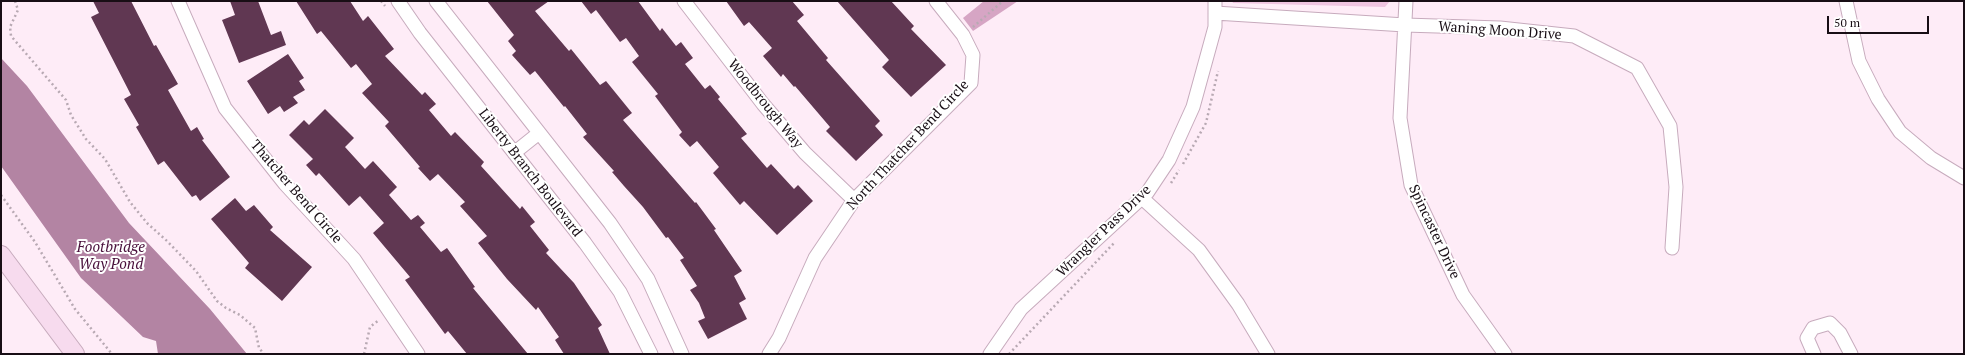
<!DOCTYPE html>
<style>
body{margin:0}
#map{position:relative;width:1965px;height:355px;overflow:hidden;background:#feecf7;font-family:"PT Serif",serif}
canvas{display:block}
.frame{position:absolute;inset:0;border:2px solid #180e15;pointer-events:none}
.scale{position:absolute;left:1827px;top:16px;width:102px;height:18px;box-sizing:border-box;border:2px solid #180e15;border-top:0;padding-left:5px;font-size:12px;line-height:14px;white-space:nowrap;color:#180e15;-webkit-text-stroke:3px #fff;paint-order:stroke}
</style>
<div id="map">
<canvas width="1965" height="355"></canvas>
<div class="frame"></div>
<div class="scale">50 m</div>
</div>
<script>
const ctx = document.querySelector('canvas').getContext('2d');
ctx.lineJoin = 'round';
function fillPath(path, color) { ctx.fillStyle = color; ctx.fill(path, 'evenodd'); }
function stroke(path, color, width, dash) { ctx.strokeStyle = color; ctx.lineWidth = width; ctx.lineCap = dash ? 'butt' : 'round'; ctx.setLineDash(dash || []); ctx.stroke(path); }
function drawText(font, color, halo, rows, align = 'center') {
  ctx.font = font + ' "PT Serif",serif'; ctx.lineWidth = 4; ctx.setLineDash([]); ctx.textBaseline = 'middle'; ctx.strokeStyle = halo; ctx.fillStyle = color; for (const [text, x, y, turn = 0] of rows) {
    ctx.save(); ctx.translate(x, y); ctx.rotate((+turn || 0) * Math.PI / 180); ctx.textAlign = isNaN(turn) ? turn : align; if (halo) ctx.strokeText(text, 0, 0); ctx.fillText(text, 0, 0); ctx.restore();
  }
}
const green = new Path2D(`
 M1232 1H1390L1385 7 1233 3Z`);
const forest = new Path2D(`
 M984 1H1018L973 31 963 18Z`);
const water = new Path2D(`
 M1 58 27 86 129 223 210 309 247 354H158L156 341 143 337 81 278 1 166Z`);
const building = new Path2D(`
 M93 1H131L154 46 156 45 178 84 168 90 191 131 197 127 204 139 202 140 230 177 200 201 196 195 192 197 164 161 158 165 136 127 139 125 124 99 131 95 91 17 99 13Z
 M230 1H258L271 35 281 31 286 45 239 63 222 20 235 15Z
 M296 1H350L363 21 368 16 394 49 385 56 422 95 425 92 436 104 429 110 451 136 455 132 484 162 481 166 520 209 522 206 535 222 530 226 549 250 546 253 574 283 602 325 598 328 610 354H564L555 340 559 337 538 307 536 310 507 279 478 243 487 236 460 206 465 202 438 174 430 181 418 168 420 167 385 126 389 122 362 93 372 84 356 64 351 68 321 31 317 34Z
 M487 1H549L535 11 569 51 571 49 600 85 606 81 632 113 623 120 695 203 696 202 716 229 714 230 742 271 734 276 746 299 739 303 747 319 708 339 698 321 705 318 699 303 690 290 697 286 680 260 684 258 668 237 666 238 643 207 624 186 612 172 614 171 583 137 587 134 565 106 564 107 535 71 530 75 512 55 516 51 508 41 514 35Z
 M581 1H638L660 31 662 28 676 46 681 42 693 58 685 64 705 89 710 85 720 97 718 99 747 134 741 138 767 168 771 164 794 189 798 185 813 201 777 235 744 201 740 205 713 173 719 167 697 141 690 147 679 135 682 132 655 96 658 94 632 62 639 56 626 38 620 42 596 10 591 14Z
 M726 1H792L804 15 797 21 828 58 826 60 880 121 875 126 883 135 856 161 826 131 830 127 795 86 794 87 783 74 781 77 763 56 772 48 749 22 744 26Z
 M837 1H891L914 26 911 29 946 65 911 97 882 67 889 60Z
 M288 54 304 78 299 81 305 90 293 97 298 103 284 112 280 106 268 114 247 81Z
 M325 109 354 138 345 147 365 169 373 161 397 187 389 195 411 220 418 215 425 223 420 227 441 252 447 248 475 287 473 288 528 354H467L448 331 445 334 405 280 410 277 373 233 384 223 360 196 349 206 319 173 316 176 306 165 313 159 289 135 304 120 309 125Z
 M235 198 246 211 254 205 273 227 270 230 312 267 282 301 245 268 249 263 211 219Z`);
const path = new Path2D(`
 M15 1 18 10 10 27 11 36 66 100 71 115 86 139 105 159 130 202 147 223 167 241 196 271 217 301 226 308 240 315 255 328 259 348 264 354
 M381 1 385 6
 M973 27 1003 1
 M1183 164 1206 123 1218 71
 M1171 183 1179 170
 M1 195 35 242 75 309 112 354
 M364 354 370 327 379 320
 M1009 354 1114 243`);
const street = new Path2D(`
 M178 1 225 108 285 184 354 259 418 354
 M398 1 420 33 585 243 620 292 651 354
 M436 1 610 223 648 279 682 354
 M684 1 763 104 805 153 854 200
 M1406 1 1400 118 1411 185 1463 295 1505 354
 M1846 1 1859 61 1878 99 1900 132 1931 158 1964 178
 M1215 13 1405 25 1500 28 1574 36 1637 68 1670 126 1676 187 1672 248
 M514 153 539 133
 M1142 198 1199 250 1238 304 1268 354
 M769 354 779 338 815 258 854 200 971 83 973 55 963 35 936 1
 M990 354 1021 309 1147 193 1169 160 1193 107 1215 27V1
 M1814 354 1807 338 1813 328 1830 323 1840 333 1851 354`);
const secondary = new Path2D(`
 M1 255 75 354`);
const streetNames = [
 ["Waning Moon Drive",1500,31,4],
 ["Woodbrough Way",765,104,51],
 ["North Thatcher Bend Circle",908,145,-47],
 ["Liberty Branch Boulevard",530,173,52],
 ["Thatcher Bend Circle",296,192,49],
 ["Wrangler Pass Drive",1104,231,-44],
 ["Spincaster Drive",1434,232,65]
];
const waterNames = [
 ["Footbridge",111,248],
 ["Way Pond",111,265]
];
fillPath(green, '#efc4e0');
fillPath(forest, '#d6a5c4');
fillPath(water, '#b384a3');
fillPath(building, '#603752');
stroke(street, '#c7abbd', 15);
stroke(secondary, '#c7abbd', 20);
stroke(path, '#b8a9b3', 2.5, [2, 3]);
stroke(street, '#fff', 13);
stroke(secondary, '#f7dbee', 18);
drawText('14px', '#180e15', '#fff', streetNames);
drawText('italic 15px', '#49103b', '#fff', waterNames);
</script>
